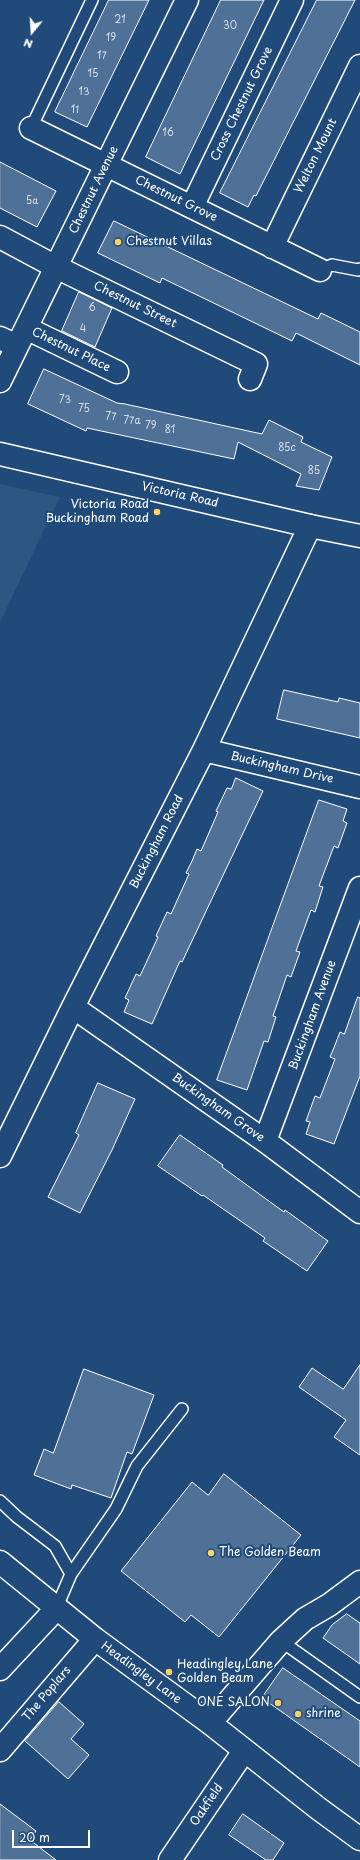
<!DOCTYPE html>
<style>
body{margin:0}
#map{position:relative;width:360px;height:1860px;overflow:hidden;background:#1f4a7a;font-family:"Playpen Sans",sans-serif}
canvas{display:block}
.north{position:absolute;left:12px;top:12px;width:40px;height:40px;-webkit-text-stroke:3px #1f4a7a;paint-order:stroke;rotate:198deg;font-size:11px;font-weight:700;line-height:16px;text-align:center;color:#fff}
.north::after{content:'';display:block;margin:auto;width:14px;height:18px;background:#fff;clip-path:polygon(50% 0,100% 100%,50% 72%,0 100%)}
.scale{position:absolute;left:12px;top:1830px;width:78px;height:18px;box-sizing:border-box;border:2px solid #fff;border-top:0;padding-left:5px;font-size:12px;line-height:14px;white-space:nowrap;color:#fff;-webkit-text-stroke:3px #1f4a7a;paint-order:stroke}
</style>
<div id="map">
<canvas width="360" height="1860"></canvas>
<div class="north">N</div>
<div class="scale">20 m</div>
</div>
<script>
const ctx = document.querySelector('canvas').getContext('2d');
ctx.lineJoin = 'round';
function fillPath(path, color) { ctx.fillStyle = color; ctx.fill(path, 'evenodd'); }
function stroke(path, color, width, dash) { ctx.strokeStyle = color; ctx.lineWidth = width; ctx.lineCap = dash ? 'butt' : 'round'; ctx.setLineDash(dash || []); ctx.stroke(path); }
function drawText(font, color, halo, rows, align = 'center') {
  ctx.font = font + ' "Playpen Sans",sans-serif'; ctx.lineWidth = 4; ctx.setLineDash([]); ctx.textBaseline = 'middle'; ctx.strokeStyle = halo; ctx.fillStyle = color; for (const [text, x, y, turn = 0] of rows) {
    ctx.save(); ctx.translate(x, y); ctx.rotate((+turn || 0) * Math.PI / 180); ctx.textAlign = isNaN(turn) ? turn : align; if (halo) ctx.strokeText(text, 0, 0); ctx.fillText(text, 0, 0); ctx.restore();
  }
}
const built = new Path2D(`
 M0 484 60 497 0 622Z`);
const building = new Path2D(`
 M109 0H149L87 127 55 112Z
 M221 0H264L180 174 146 157Z
 M317 0H355L256 196 254 195 248 207 220 193Z
 M0 162 56 191 37 227 0 208Z
 M114 221 318 319 321 313 360 332V365L296 333 292 341 162 278 160 283 98 253Z
 M79 292 112 308 95 347 62 331Z
 M44 369 117 403 125 404 262 434 269 420 303 437 301 442 332 457 319 490 296 486 301 474 238 442 234 459 87 428 86 431 28 404Z
 M284 690 338 702 339 698 360 703V738L277 719Z
 M236 778 263 791 182 962 180 961 152 1024 124 1012 129 1000 125 998 136 974 140 976 158 937 156 936 167 912 171 914 189 874 186 873 192 861 197 849 201 851 218 812 216 811 227 788 231 789Z
 M319 800 347 809 343 821 347 823 338 848 334 846 319 886 323 887 315 912 311 910 296 951 300 952 291 977 287 975 273 1016 276 1017 268 1042 264 1041 247 1090 217 1080Z
 M358 997 360 998V1076L334 1144 306 1134 310 1122 306 1121 315 1096 320 1098 335 1059 330 1057 335 1045 340 1032 344 1034Z
 M98 1083 135 1099 112 1150 80 1213 48 1197 79 1135 76 1133Z
 M180 1135 223 1165 222 1167 284 1212 285 1210 328 1241 307 1271 263 1241 265 1238 203 1195 202 1196 158 1166Z
 M360 1365V1455L334 1437 346 1420 299 1387 312 1368 343 1389Z
 M84 1369 154 1395 132 1454 127 1452 111 1498 72 1485 71 1489 34 1475 44 1449 53 1453Z
 M224 1474 301 1535 219 1637 191 1615 185 1622 121 1571 192 1482 208 1495Z
 M347 1614 360 1623V1664L323 1638 332 1625Z
 M283 1668 360 1721V1767L262 1698Z
 M59 1702 84 1724 71 1739 89 1755 68 1779 25 1741Z
 M0 1804 36 1831 30 1840 56 1860H0Z
 M243 1814 284 1843 273 1860H266L229 1835Z`);
const service = new Path2D(`
 M31 128 92 0
 M320 270 332 265 358 270 360 269
 M0 1501 17 1517 55 1546 71 1574 56 1609
 M71 1574 116 1509 137 1466 182 1409
 M281 1641 360 1697`);
const minor = new Path2D(`
 M31 128 320 270
 M192 207 292 0
 M0 237 56 267 256 364 250 379
 M272 247 360 66
 M26 328 117 372
 M0 338 17 346
 M0 381 187 0
 M204 750 360 787
 M73 1007 265 1141 360 1212
 M265 1141 360 888
 M0 1156 73 1007 204 750 310 526
 M0 1669 56 1609
 M210 1723 281 1641 305 1619 329 1605 360 1582
 M0 1750 95 1639
 M170 1860 244 1751`);
const tertiary = new Path2D(`
 M0 454 310 526 360 536`);
const trunk = new Path2D(`
 M0 1562 95 1639 210 1723 319 1809 360 1839`);
const markers = [
 [118,242,4,"#ffd166"],
 [157,512,4,"#ffd166"],
 [211,1553,4,"#ffd166"],
 [169,1672,4,"#ffd166"],
 [278,1703,4,"#ffd166"],
 [298,1714,4,"#ffd166"]
];
const numberNames = [
 ["21",120,20],
 ["30",230,26],
 ["19",111,38],
 ["17",102,56],
 ["15",93,74],
 ["13",84,92],
 ["11",75,110],
 ["16",168,133],
 ["5a",32,201],
 ["6",92,308],
 ["4",83,329],
 ["73",65,400],
 ["75",84,409],
 ["77",111,417],
 ["77a",132,421],
 ["79",151,426],
 ["81",170,430],
 ["85c",287,448],
 ["85",314,471]
];
const streetNames = [
 ["Cross Chestnut Grove",242,104,-64],
 ["Welton Mount",316,156,-64],
 ["Chestnut Avenue",94,190,-64],
 ["Chestnut Grove",176,199,26],
 ["Chestnut Street",135,305,26],
 ["Chestnut Place",71,350,26],
 ["Victoria Road",180,495,13],
 ["Buckingham Drive",282,768,13],
 ["Buckingham Road",157,842,-63],
 ["Buckingham Avenue",313,1015,-70],
 ["Buckingham Grove",218,1108,35],
 ["Headingley Lane",141,1673,36],
 ["The Poplars",47,1694,-50],
 ["Oakfield",207,1805,-56]
];
const poiNames = [
 ["Chestnut Villas",126,242],
 ["Victoria Road",149,505,"right"],
 ["Buckingham Road",149,519,"right"],
 ["The Golden Beam",219,1553],
 ["Headingley Lane",177,1665],
 ["Golden Beam",177,1679],
 ["ONE SALON",270,1703,"right"],
 ["shrine",306,1714]
];
fillPath(built, '#2e5683');
fillPath(building, '#507197');
stroke(building, '#fff', 1);
stroke(service, '#fff', 14);
stroke(minor, '#fff', 25);
stroke(tertiary, '#fff', 25);
stroke(trunk, '#fff', 25);
stroke(service, '#1f4a7a', 11);
stroke(minor, '#1f4a7a', 22);
stroke(tertiary, '#1f4a7a', 22);
stroke(trunk, '#1f4a7a', 22);
for (const [x, y, r, color] of markers) { const dot = new Path2D(); dot.arc(x, y, r, 0, 2 * Math.PI); ctx.fillStyle = color; ctx.fill(dot); stroke(dot, '#1f4a7a', 1.5); }
drawText('10px', '#d3dce5', null, numberNames);
drawText('12px', '#fff', '#1f4a7a', streetNames);
drawText('12px', '#fff', '#1f4a7a', poiNames, 'left');
</script>
